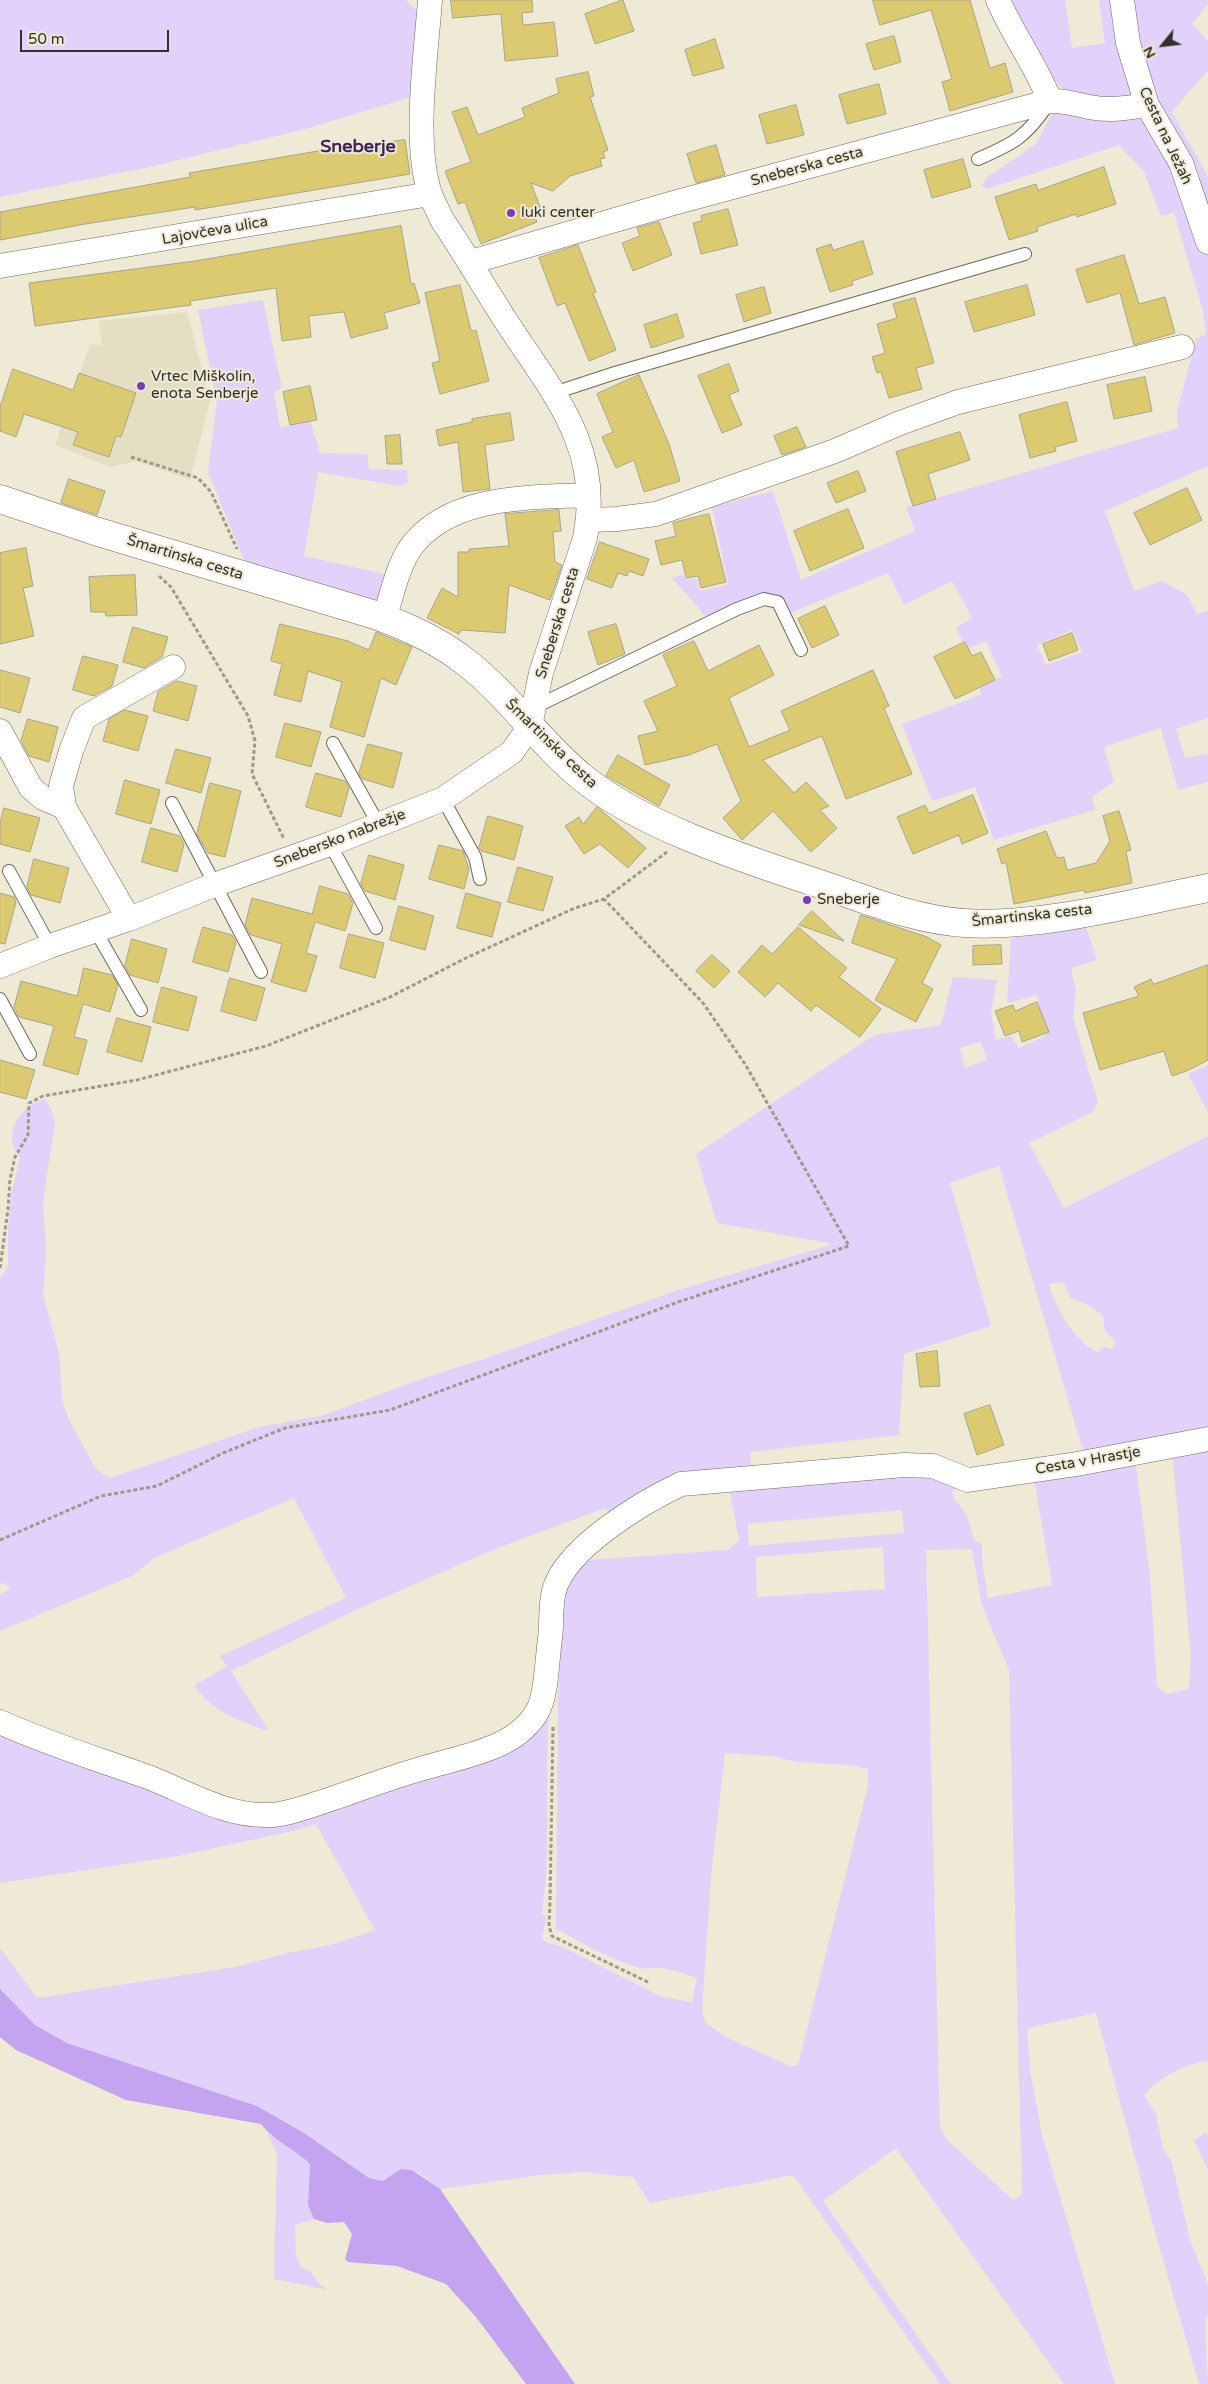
<!DOCTYPE html>
<meta charset="utf-8">
<style>
body{margin:0}
#map{position:relative;width:1208px;height:2384px;overflow:hidden;background:#eeead5;font-family:"Varela Round",sans-serif}
canvas{display:block}
.north{position:absolute;left:1138px;top:20px;width:50px;height:50px;-webkit-text-stroke:4px #eeead5;paint-order:stroke;rotate:241deg;font-size:14px;font-weight:700;line-height:20px;text-align:center;color:#33322a}
.north::after{content:'';display:block;margin:auto;width:18px;height:22px;background:#33322a;clip-path:polygon(50% 0,100% 100%,50% 72%,0 100%)}
.scale{position:absolute;left:20px;top:30px;width:149px;height:22px;box-sizing:border-box;border:2px solid #33322a;border-top:0;padding-left:6px;font-size:15px;line-height:18px;white-space:nowrap;color:#33322a;-webkit-text-stroke:4px #eeead5;paint-order:stroke}
</style>
<div id="map">
<canvas width="1208" height="2384"></canvas>
<div class="north">N</div>
<div class="scale">50 m</div>
</div>
<script>
const ctx = document.querySelector('canvas').getContext('2d');
ctx.lineJoin = 'round';
function fillPath(path, color) { ctx.fillStyle = color; ctx.fill(path, 'evenodd'); }
function stroke(path, color, width, dash) { ctx.strokeStyle = color; ctx.lineWidth = width; ctx.lineCap = dash ? 'butt' : 'round'; ctx.setLineDash(dash || []); ctx.stroke(path); }
function drawText(font, color, halo, rows, align = 'center') {
  ctx.font = font + ' "Varela Round",sans-serif'; ctx.lineWidth = 4; ctx.setLineDash([]); ctx.textBaseline = 'middle'; ctx.strokeStyle = halo; ctx.fillStyle = color; for (const [text, x, y, turn = 0] of rows) {
    ctx.save(); ctx.translate(x, y); ctx.rotate((+turn || 0) * Math.PI / 180); ctx.textAlign = isNaN(turn) ? turn : align; if (halo) ctx.strokeText(text, 0, 0); ctx.fillText(text, 0, 0); ctx.restore();
  }
}
const built = new Path2D(`
 M187 312 210 401 190 480 138 461 110 467 55 445 90 344 102 346 99 321Z`);
const green = new Path2D(`
 M0 0H406L422 16 411 97 309 128 150 167 0 197Z
 M1006 0H1065L1072 48 1105 43 1099 0H1115L1134 96 1126 100 1070 97 1044 69Z
 M1126 0H1208V4L1192 24 1208 41V70L1172 112 1208 177V205L1159 112Z
 M1065 109 1144 116 1208 235V466L1105 511 1134 591 1162 581 1187 595 1197 614 1208 611V718L1176 729 1185 758 1208 754V782L1178 790 1161 728 1104 747 1114 781 1092 797 1095 810 994 840 975 787 932 801 902 724 981 695 980 688 1002 676 986 641 966 649 956 628 972 618 952 581 904 605 888 573 790 613 779 600 706 617 672 578 683 575 686 580 696 578 700 591 728 584 712 507 773 491 801 580 915 531 906 507 1178 428 1177 412 1196 339 1206 334 1203 311 1174 213 1161 216 1144 172 1119 145 987 189 982 185 986 178 1036 144 1052 114ZM1072 630 1082 652 1046 665 1037 645Z
 M263 300 282 388 274 392 280 427 310 421 320 453 367 454 369 469 407 470 408 482 401 486 318 472 304 556 389 575 381 602 274 570 246 565 208 472 217 401 198 310Z
 M1086 926 1097 960 1071 968 1076 991 1073 1018 1098 1102 1093 1112 1029 1143 1064 1208 1208 1136V1431L1085 1457 999 1166 950 1183 991 1326 904 1354 899 1435 750 1452 752 1474 614 1518 605 1508 495 1549 358 1609 231 1671 269 1731C246 1724 205 1709 195 1685L227 1666 220 1656 346 1598 294 1498 154 1558 134 1575 0 1631V1595L10 1588 4 1583 0 1584V1279L8 1266V1227L11 1196 20 1157C1 1135 19 1106 45 1099L51 1109 55 1123 43 1201 46 1254 43 1294 59 1353 62 1398 68 1418 96 1469 110 1478 259 1427 324 1415 424 1378 481 1360 678 1290 834 1244 717 1223 696 1154 874 1035 941 1025 953 977 997 980 991 1012 996 1040 1011 1036 1019 1048 1045 1036 1037 995 1007 1003 1011 938ZM981 1042 987 1060 965 1068 960 1048ZM1063 1282 1071 1298 1090 1306 1103 1316 1105 1331 1116 1342 1112 1349 1104 1347 1097 1352C1074 1341 1055 1307 1049 1284Z
 M1208 1065V1112L1188 1074Z
 M1208 1445V2061C1184 2064 1160 2077 1144 2095L1156 2113 1163 2149 1172 2163 1190 2240 1208 2284V2312L1205 2323 1208 2384H1199L1154 2228 1096 2013 1027 2028 1030 2070 1042 2135 1115 2384H1064L896 2148 823 2201 951 2384H940L793 2175 650 2203 633 2177 583 2172 540 2175 440 2189C414 2169 412 2163 383 2181L369 2178 304 2133 257 2106 67 2043 35 2025 0 1989V1948L37 1998 235 1967 288 1953 334 1944 375 1930 316 1824 297 1830 178 1856 0 1883V1728L237 1816 390 1782 549 1711C544 1778 552 1846 542 1913L546 1918 542 1939 548 1943 563 1947 662 1997 692 2002 697 1978C685 1974 672 1969 660 1968 653 1967 647 1970 640 1968 610 1960 583 1943 556 1929L558 1698 565 1589 575 1561 728 1550 739 1540 729 1487 925 1472 959 1488 952 1491 954 1499 966 1513 974 1540 982 1544V1562L988 1598 1052 1585 1034 1478 1135 1458 1150 1577 1157 1686 1166 1694 1189 1689 1191 1657 1172 1451ZM902 1510 904 1533 749 1546 748 1524ZM883 1547 885 1589 757 1597 756 1557ZM972 1549 982 1605 1009 1670 1022 2195 1013 2200 948 2141 940 2128 926 1550ZM725 1753 773 1756 796 1762 849 1765 868 1769V1786L798 2065 790 2066 726 2037 706 2023 702 2012 711 1876Z
 M267 2132 299 2153 310 2164 308 2205 314 2219 295 2225 296 2256 301 2267 311 2272 318 2283 328 2290 274 2279 277 2155Z
 M1206 2133 1208 2137V2170L1194 2140Z`);
const forest = new Path2D(`
 M0 1989 35 2025 67 2043 257 2106 304 2133 369 2178 383 2181 401 2169 412 2170 440 2189 575 2384H526L476 2317 446 2284 397 2266 348 2262 345 2259 352 2234 344 2222 327 2223 314 2219 308 2205 310 2164C295 2149 274 2141 261 2124L126 2100 16 2050 0 2037Z`);
const building = new Path2D(`
 M451 0H532L533 12 522 13 523 25 554 22 558 56 505 61 501 14 453 18Z
 M623 0 634 31 595 44 585 14Z
 M873 0H970L990 68 1005 63 1013 92 950 111 942 82 952 79 931 10 880 25Z
 M894 36 901 62 874 70 866 44Z
 M715 39 724 68 693 76 685 50Z
 M588 72 594 96 590 97 608 150 603 152 605 158 600 159 602 166 570 176 553 191 531 183 540 207 532 209 537 222 481 244 465 202 458 204 445 171 471 162 452 112 467 107 478 135 525 117 522 108 559 93 556 79Z
 M879 84 886 114 847 124 839 95Z
 M796 105 804 135 767 144 759 115Z
 M405 140 410 174 195 210V207L85 224 0 240V212L190 177 189 173 318 151Z
 M716 145 725 175 696 183 687 154Z
 M963 159 971 187 932 198 924 170Z
 M1104 167 1116 204 1077 217 1076 214 1037 227 1038 231 1009 240 995 197 1036 184 1038 190Z
 M728 209 738 245 701 254 693 223 702 221 701 216Z
 M659 222 672 255 633 271 622 243 640 236 637 228Z
 M401 226 411 284 414 283 420 303 384 313 388 328 351 338 344 312 309 316 311 337 282 341 276 288 190 301 191 305 35 326 29 283 195 261Z
 M863 241 873 274 852 281 853 285 830 292 816 249 831 244 833 250Z
 M578 245 596 292 593 293 616 350 589 361 565 303 557 306 539 258Z
 M1124 255 1139 304 1165 297 1175 333 1134 345 1120 293 1087 303 1076 270Z
 M460 285 471 331 476 330 489 381 440 394 432 363 440 361 425 293Z
 M1027 285 1035 315 974 332 965 302Z
 M764 287 771 313 744 322 736 295Z
 M915 298 934 363 916 368 922 389 889 398 881 372 877 373 872 357 885 353 877 324 897 318 893 304Z
 M677 314 684 337 651 348 644 325Z
 M729 364 739 391 729 395 742 425 722 433 698 376Z
 M13 369 73 390 79 373 136 393 121 437 116 436 109 457 73 445 78 432 24 414 16 437 0 431V407Z
 M639 375 669 444 680 481 644 492 634 460 616 468 602 437 613 432 597 394Z
 M1145 377 1152 411 1114 419 1107 385Z
 M310 386 317 420 290 425 283 392Z
 M1067 402 1077 441 1055 447 1056 451 1030 458 1019 415Z
 M510 413 514 440 485 445 490 489 463 492 458 442 439 446 436 430 472 422V419Z
 M797 427 806 447 782 455 774 436Z
 M960 432 970 460 928 474 936 499 913 506 896 452Z
 M400 435 402 464H387L385 436Z
 M858 471 866 491 836 503 827 483Z
 M69 479 105 491 97 515 61 503Z
 M1187 488 1202 520 1150 545 1134 513Z
 M848 509 864 548 810 571 794 531Z
 M559 510 561 531 553 532 555 562 562 565 550 600 509 585 505 633 461 630 459 634 427 618 442 588 458 597V552H469V549L509 546 505 514Z
 M709 514 726 582 701 588 698 576 686 578 682 560 661 565 655 541 676 536 673 523Z
 M600 542 649 559 643 576 629 571 627 576 618 573 612 588 587 579Z
 M26 548 33 586 23 588 34 636 0 644V553Z
 M135 575 137 615 106 616 105 612H91L89 577Z
 M825 606 839 635 812 648 798 619Z
 M280 624 348 641 369 650 376 632 412 647 396 685 381 678 364 737 330 727 342 682 308 671 301 702 274 695 282 664 271 661Z
 M616 624 625 654 598 665 588 632Z
 M133 627 168 637 162 657 144 668 123 662Z
 M1072 633 1078 650 1049 661 1043 644Z
 M694 641 708 671 759 645 774 675 729 698 749 747 790 730 781 711 873 670 889 706 884 708 912 774 846 799 822 736 763 760 794 793 806 782 829 806 820 810 837 828 811 852 773 811 742 840 723 818 741 801 717 744 689 755 645 765 638 736 658 731 644 701 677 686 663 655Z
 M965 642 972 656 981 652 995 680 955 699 934 657Z
 M83 656 118 665 112 686 94 696 73 690Z
 M0 670 30 678 20 713 0 707Z
 M177 681 197 686 188 721 153 711 158 692Z
 M125 710 148 716 138 751 103 741 109 719Z
 M28 719 58 727 49 762 29 756 21 741Z
 M285 723 321 732 311 767 276 757Z
 M368 744 402 753 393 788 363 779 359 774Z
 M176 749 211 758 201 793 166 783Z
 M618 755 670 785 659 806 606 776Z
 M316 773 345 781 349 788 341 817 306 807Z
 M125 780 160 790 151 824 116 814Z
 M210 783 241 791 225 857 208 853 197 834Z
 M973 795 988 833 962 844 959 835 913 854 897 817 925 805 929 813Z
 M597 807 646 848 628 868 600 844 584 854 565 826 579 817 583 824Z
 M4 808 40 818 30 852 0 844V824Z
 M1119 811 1131 850 1126 851 1132 883 1085 893 1084 890 1014 904 1006 862 1002 864 997 849 1046 831 1057 858 1064 857 1067 870 1096 863 1110 841 1103 816Z
 M488 816 523 826 514 860 481 851 479 848Z
 M151 828 180 836 184 844 177 872 142 862Z
 M439 845 463 851 469 869 464 889 429 879Z
 M369 855 404 865 395 900 365 891 361 884Z
 M34 859 69 868 60 903 31 895 27 887Z
 M518 867 553 877 543 911 508 902Z
 M320 886 348 894 353 903 345 931 315 922 306 953 317 956 306 992 271 982 282 944 251 935 245 925 252 898 312 914Z
 M0 893 14 897 16 902 5 944 0 943Z
 M466 893 501 903 492 937 457 928Z
 M399 906 434 916 425 950 390 940Z
 M812 911 844 941 799 925Z
 M861 915 927 937 941 945 922 983 933 989 916 1022 875 1000 897 959 852 943Z
 M203 927 232 935 236 942 228 972 193 962Z
 M798 927 847 968 839 977 881 1009 860 1037 816 1005 811 1011 778 983 765 997 738 972 762 945 772 954Z
 M349 934 384 943 375 978 340 968Z
 M132 939 167 949 158 983 130 975 125 966Z
 M1001 945 1002 964 973 965V946Z
 M712 955 730 971 714 988 696 971Z
 M1208 965V1060L1189 1070 1172 1076 1164 1051 1100 1070 1083 1013 1139 996 1134 987 1151 979 1153 984Z
 M84 968 112 975 118 985 110 1012 83 1004 74 1037 87 1040 78 1075 43 1065 54 1026 19 1017 14 1007 21 981 77 996Z
 M230 978 265 988 256 1021 221 1011Z
 M162 987 197 997 188 1031 153 1022Z
 M1037 1002 1049 1032 1022 1042 1019 1031 1005 1036 995 1011 1013 1005 1015 1011Z
 M117 1018 151 1027 142 1062 107 1052Z
 M0 1060 35 1070 26 1099 0 1092Z
 M937 1351 940 1386 920 1387 916 1354Z
 M990 1405 1004 1445 977 1455 964 1414Z`);
const path = new Path2D(`
 M131 457 198 478 211 492 237 549
 M159 576 171 587 248 716 255 741 252 774 284 839
 M0 1268 8 1209 10 1179 15 1157 28 1135 29 1103 43 1096 137 1080 266 1046 390 997 466 958 575 908 604 899 667 852
 M0 1540 101 1496 157 1486 223 1453 285 1428 390 1410 678 1302 849 1246 745 1064 703 1003 604 899
 M553 1727 550 1902 549 1926 552 1936 650 1983`);
const lane = new Path2D(`
 M978 159C1015 143 1026 137 1049 103
 M554 393 615 373 1025 254
 M533 708 737 609 764 599 778 602 801 650
 M333 743 379 825
 M443 799 475 857 480 879
 M172 803 261 972
 M330 844 376 928
 M9 871 50 946
 M95 930 141 1010
 M0 999 30 1054`);
const street = new Path2D(`
 M998 0C1013 35 1036 65 1050 101
 M1122 0 1128 43 1147 105 1181 163 1208 242
 M471 262 670 204 1050 101C1064 100 1075 104 1089 107 1109 111 1127 108 1147 105
 M0 266 430 194
 M589 520 617 519 656 514 835 451 900 423 958 402 1182 347
 M384 618C392 596 397 567 411 547 451 494 529 498 588 495
 M0 731 31 788 43 798 64 807
 M129 919 64 807 61 786 71 751 84 718 173 667
 M0 966 50 946 129 919 214 885 330 844 443 799 512 752 530 726 541 673 585 538C604 446 550 390 504 318 483 285 463 251 441 218 438 210 433 202 430 194 413 142 426 56 430 0
 M0 1722C48 1744 98 1759 148 1777 187 1792 224 1816 268 1815 285 1815 303 1808 319 1803 356 1791 393 1776 431 1766 469 1755 520 1747 539 1708 547 1691 547 1658 550 1639 552 1624 550 1606 554 1591 565 1548 643 1502 681 1484L904 1465 933 1466 968 1480 1077 1464 1208 1439`);
const secondary = new Path2D(`
 M0 499 95 531 372 614C407 626 438 640 467 663 510 697 541 744 583 778 644 828 754 862 829 887 873 902 917 920 964 923 1041 928 1132 903 1208 888`);
const markers = [
 [511,213,5,"#793eb4"],
 [141,386,5,"#793eb4"],
 [807,900,5,"#793eb4"]
];
const streetNames = [
 ["Cesta na Ježah",1165,136,65],
 ["Sneberska cesta",807,167,-15],
 ["Lajovčeva ulica",215,231,-10],
 ["Šmartinska cesta",185,558,17],
 ["Sneberska cesta",558,623,-73],
 ["Šmartinska cesta",551,744,44],
 ["Snebersko nabrežje",340,839,-21],
 ["Šmartinska cesta",1032,916,-6],
 ["Cesta v Hrastje",1088,1461,-10]
];
const poiNames = [
 ["luki center",521,213],
 ["Vrtec Miškolin,",151,377],
 ["enota Senberje",151,394],
 ["Sneberje",817,900]
];
const quarterNames = [
 ["Sneberje",358,147]
];
fillPath(built, '#e4dfc3');
fillPath(green, '#e2d1fb');
fillPath(forest, '#c4a3f0');
fillPath(building, '#dbca6f');
stroke(building, '#a8a490', 1);
stroke(lane, '#6d6a57', 14);
stroke(street, '#6d6a57', 25);
stroke(secondary, '#6d6a57', 29);
stroke(path, '#9d9a8b', 3, [4, 2.5]);
stroke(lane, '#fff', 12);
stroke(street, '#fff', 24);
stroke(secondary, '#fff', 28);
for (const [x, y, r, color] of markers) { const dot = new Path2D(); dot.arc(x, y, r, 0, 2 * Math.PI); ctx.fillStyle = color; ctx.fill(dot); stroke(dot, '#eeead5', 2); }
drawText('15px', '#33322a', '#eeead5', streetNames);
drawText('15px', '#33322a', '#eeead5', poiNames, 'left');
drawText('bold 18px', '#3f235c', '#eeead5', quarterNames);
</script>
